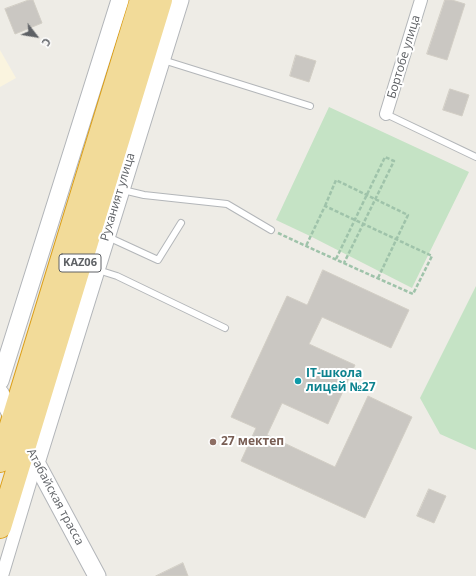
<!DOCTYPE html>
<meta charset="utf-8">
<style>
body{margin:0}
#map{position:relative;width:476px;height:576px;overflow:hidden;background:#eeece6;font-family:"Open Sans",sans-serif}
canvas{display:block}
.north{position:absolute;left:16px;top:16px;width:40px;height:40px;-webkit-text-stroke:3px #fff;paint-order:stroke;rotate:121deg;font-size:11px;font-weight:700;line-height:16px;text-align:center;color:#5e6165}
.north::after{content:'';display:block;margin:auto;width:14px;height:18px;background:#5e6165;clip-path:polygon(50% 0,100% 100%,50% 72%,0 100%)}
</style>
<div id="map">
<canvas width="476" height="576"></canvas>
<div class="north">С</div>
</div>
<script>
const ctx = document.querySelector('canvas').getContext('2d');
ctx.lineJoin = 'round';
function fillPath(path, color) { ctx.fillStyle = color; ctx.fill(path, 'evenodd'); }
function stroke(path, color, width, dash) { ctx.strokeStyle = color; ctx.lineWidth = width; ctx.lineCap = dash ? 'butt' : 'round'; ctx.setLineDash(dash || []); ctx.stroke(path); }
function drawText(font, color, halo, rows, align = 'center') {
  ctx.font = font + ' "Open Sans",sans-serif'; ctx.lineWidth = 4; ctx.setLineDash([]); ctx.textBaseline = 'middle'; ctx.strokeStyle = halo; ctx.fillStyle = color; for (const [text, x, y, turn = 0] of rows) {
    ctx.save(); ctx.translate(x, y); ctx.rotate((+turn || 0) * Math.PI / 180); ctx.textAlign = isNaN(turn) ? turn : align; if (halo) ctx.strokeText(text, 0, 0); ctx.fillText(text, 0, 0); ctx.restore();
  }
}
const commercial = new Path2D(`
 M0 50 16 78 0 87Z`);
const green = new Path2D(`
 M329 107 469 172 412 288 310 236 276 220Z
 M476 286V450L440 434 420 398Z`);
const building = new Path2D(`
 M29 0H33L42 23 15 34 5 9Z
 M445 0H452L465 4 447 60 427 54Z
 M296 55 316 61 309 82 290 76Z
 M450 89 469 95 462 116 443 110Z
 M323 270 409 310 391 348 322 317 309 344 355 365 328 424 282 403 267 435 335 467 368 396 412 417 365 518 241 461 256 428 231 417 287 296 307 305Z
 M429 489 446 496 434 523 417 516Z
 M183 563 188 576H156Z`);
const path = new Path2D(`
 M325 206 336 180 408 215 378 278
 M278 233C323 254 368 274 413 294L432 256 325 206 306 246
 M336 259 385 157 394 161 344 263`);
const lane = new Path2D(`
 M163 60 310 106
 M386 114 476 157
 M123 190 144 195 227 204 271 230
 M108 237 158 260 181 223
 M98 270 117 276 225 328`);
const street = new Path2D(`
 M386 114 421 0
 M2 576 36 463`);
const secondary = new Path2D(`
 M0 381 120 0
 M0 393 16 424
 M31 453 97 576
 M36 463 180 0`);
const highway = new Path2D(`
 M0 461 141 0
 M0 527 161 0`);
const markers = [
 [298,381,4,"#0f9aa8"],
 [213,442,4,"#8d6e63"]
];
const shields = [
 [80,263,42]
];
const shieldNames = [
 ["KАZ06",80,263]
];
const streetNames = [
 ["Бортобе улица",404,57,-73],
 ["Руханият улица",118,197,-73],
 ["Атабайская трасса",55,497,62]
];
const cultureNames = [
 ["IT-школа",306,374],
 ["лицей №27",306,388]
];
const educationNames = [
 ["27 мектеп",221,442]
];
fillPath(commercial, '#faf4df');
fillPath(green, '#c5e3c5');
fillPath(building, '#cac7c2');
stroke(building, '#d2cec5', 1);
stroke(lane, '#b3b6b9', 8);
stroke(street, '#b3b6b9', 14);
stroke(secondary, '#b2b5b9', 19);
stroke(highway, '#dc9f18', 24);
stroke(path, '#9fc3aa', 2.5, [4, 2]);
stroke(lane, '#fff', 6);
stroke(street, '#fff', 12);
stroke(secondary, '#fff', 17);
stroke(highway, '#f2db99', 22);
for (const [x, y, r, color] of markers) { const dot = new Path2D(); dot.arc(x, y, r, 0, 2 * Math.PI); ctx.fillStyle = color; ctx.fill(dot); stroke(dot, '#fff', 1.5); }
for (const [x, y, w] of shields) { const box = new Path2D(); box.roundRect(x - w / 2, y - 9, w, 18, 3); ctx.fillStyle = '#fff'; ctx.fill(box); stroke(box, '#5e6165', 1); }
drawText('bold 11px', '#5e6165', null, shieldNames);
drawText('12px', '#5e6165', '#fff', streetNames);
drawText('bold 12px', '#0d838f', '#fff', cultureNames, 'left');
drawText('bold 12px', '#785e54', '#fff', educationNames, 'left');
</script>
